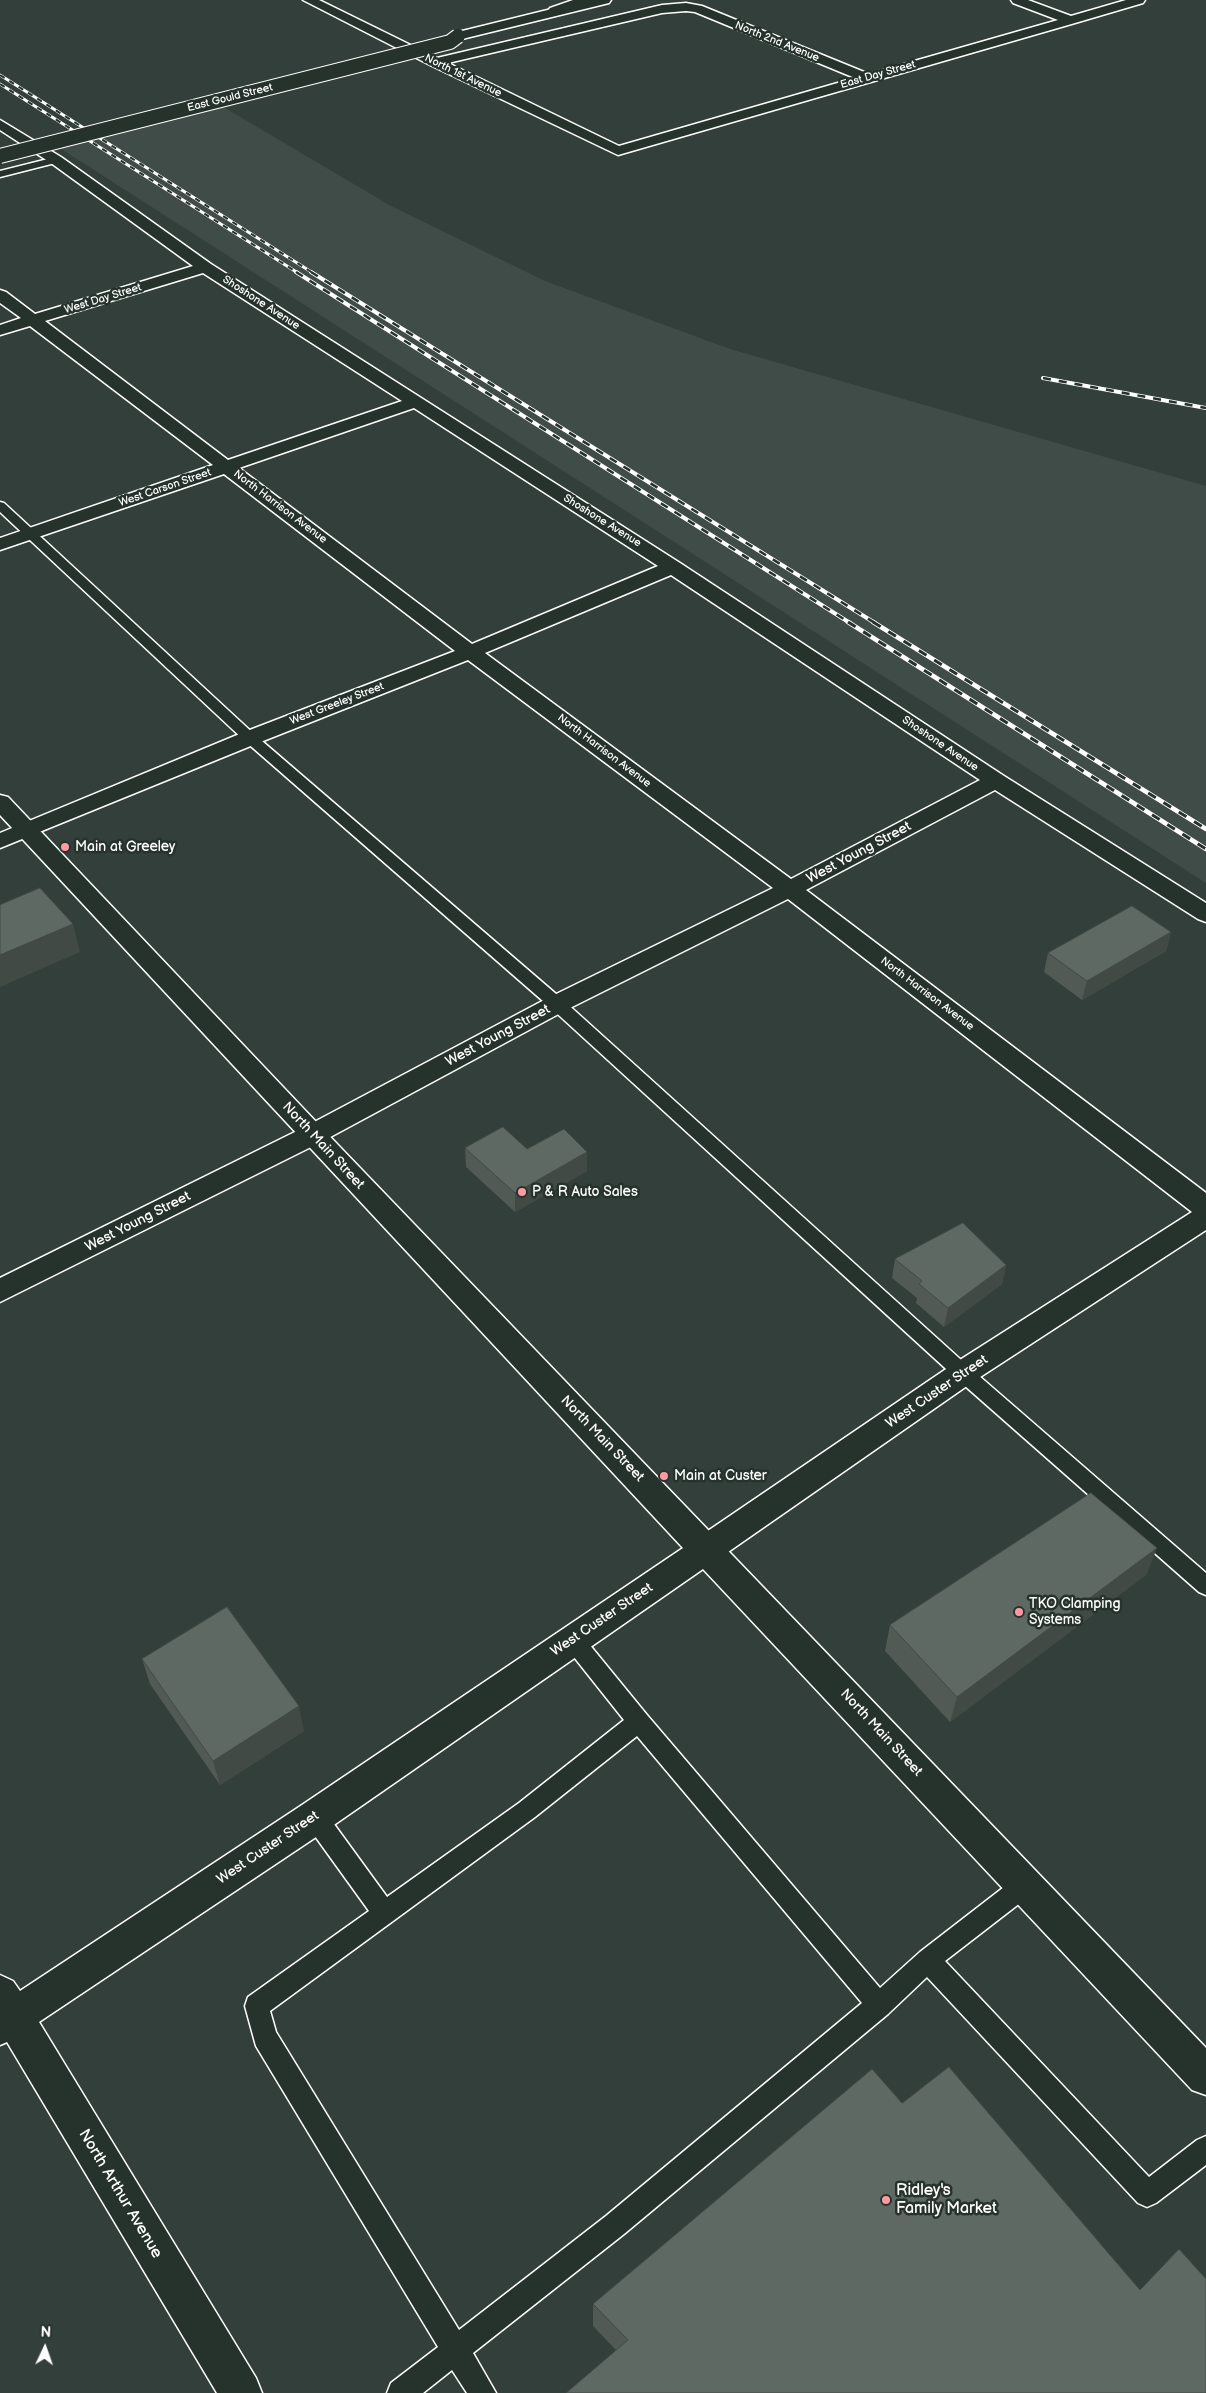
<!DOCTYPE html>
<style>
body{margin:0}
#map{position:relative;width:1206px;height:2393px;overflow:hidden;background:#333f3a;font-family:"Balsamiq Sans",sans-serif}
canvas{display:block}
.north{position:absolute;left:20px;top:2323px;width:50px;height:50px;-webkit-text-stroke:4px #26332d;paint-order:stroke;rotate:3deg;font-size:14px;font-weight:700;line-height:20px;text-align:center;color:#fff}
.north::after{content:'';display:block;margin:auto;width:18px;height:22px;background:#fff;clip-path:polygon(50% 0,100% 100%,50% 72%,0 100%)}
</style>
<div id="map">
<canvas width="1206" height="2393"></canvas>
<div class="north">N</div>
</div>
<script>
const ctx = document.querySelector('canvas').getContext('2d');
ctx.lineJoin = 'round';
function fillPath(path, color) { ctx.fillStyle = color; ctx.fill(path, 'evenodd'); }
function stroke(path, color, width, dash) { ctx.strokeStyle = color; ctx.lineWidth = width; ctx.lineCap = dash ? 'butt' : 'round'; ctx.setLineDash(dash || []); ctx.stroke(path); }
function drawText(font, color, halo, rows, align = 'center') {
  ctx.font = font + ' "Balsamiq Sans",sans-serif'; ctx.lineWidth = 5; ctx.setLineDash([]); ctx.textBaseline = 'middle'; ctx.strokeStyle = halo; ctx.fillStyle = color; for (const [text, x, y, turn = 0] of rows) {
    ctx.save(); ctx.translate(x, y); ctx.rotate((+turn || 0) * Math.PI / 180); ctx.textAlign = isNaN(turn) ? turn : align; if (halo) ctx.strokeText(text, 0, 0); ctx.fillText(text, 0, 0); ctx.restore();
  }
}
const built = new Path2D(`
 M215 102 391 206 545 281 730 349 1206 486V883L52 143Z`);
const lane = new Path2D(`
 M56 157 61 160 59 162 0 177V171Z
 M0 502 4 503 255 735 563 1000 970 1368 1206 1573V1595L1199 1592 956 1378 551 1008 245 741 0 512Z
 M573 1631 580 1633 647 1715 880 1988 920 1952 1017 1877 1025 1874 1033 1877 1037 1885 1033 1893 945 1961 1149 2177 1197 2140 1206 2136V2165L1156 2203 1147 2207 1138 2203 927 1977 888 2014 624 2234 473 2353 496 2393H467L452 2370 423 2393H387L391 2383 438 2347 256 2046 245 2006 248 1997 369 1911 307 1825 304 1817 307 1809 315 1806 323 1809 387 1897 519 1803 624 1720 566 1647 562 1640 566 1633ZM637 1736 862 2003 606 2216 459 2330 276 2032 270 2011 535 1817Z`);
const street = new Path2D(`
 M303 0H319L437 58 662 5 686 3 702 6 869 74 1058 20 1013 3 1011 0H1028L1071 16 1126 0H1145L1143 3 1075 23 618 155 430 65ZM686 11 695 12 855 78 619 146 448 63 662 13Z
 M0 120 61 157 211 264 680 563 1004 776 1206 903V922L1198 919 995 790 806 890 1206 1193V1230L974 1381 718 1559 707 1563 696 1559 691 1549 696 1539 952 1365 1192 1212 788 899 566 1010 321 1142 0 1302V1278L303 1128 548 998 773 888 468 660 258 743 0 848V833L242 733 455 651 224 474 0 550V538L213 465 30 326 0 335V325L21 318 0 303V290L6 292 35 314 193 266 51 163 0 130ZM203 273 402 401 228 460 45 321ZM414 408 658 566 472 644 239 468ZM671 575 980 780 791 879 485 653Z`);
const secondary = new Path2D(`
 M588 0H611L609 3 458 40 452 36 454 33Z
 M0 795 8 797 338 1145 1206 2048V2095L1192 2090 703 1569 328 1829 39 2022 256 2378 262 2393H217L7 2042 0 2045V1975L13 1981 20 1991 302 1805 683 1548 0 815Z`);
const primary = new Path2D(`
 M573 0H591L589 3 558 14H550L548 11 550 8Z`);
const railFar2 = new Path2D(`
 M0 75 313 273
 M0 84 298 273`);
const railFar1 = new Path2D(`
 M296 272 850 623
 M311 272 875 623
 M1043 378 1206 408`);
const rail = new Path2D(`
 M848 622 1206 849
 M873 622 1206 829`);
const secondaryBridge = new Path2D(`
 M0 156 450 42 458 36`);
const wall = new Path2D(`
 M1171 932 1166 951 1082 1000 1044 972 1048 953Z
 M465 1148 527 1149 587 1171 515 1212 466 1167Z
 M895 1259 1006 1265 1002 1284 944 1327 916 1303 917 1298 892 1278Z
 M1147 1574 950 1722 885 1651 890 1625Z
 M142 1659 304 1731 220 1785 150 1684Z
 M902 2103 1140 2290 1206 2393 616 2350 593 2326V2304Z`);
const shadedWall = new Path2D(`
 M73 924 80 952 0 987V955Z
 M1171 932 1166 951 1082 1000 1087 981Z
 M587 1152V1171L515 1212V1193Z
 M1006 1265 1002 1284 944 1327 948 1308Z
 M1157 1548 1147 1574 950 1722 957 1697Z
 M299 1706 304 1731 220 1785 213 1761Z`);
const building = new Path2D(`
 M40 888 73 924 0 955V905Z
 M1132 906 1171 932 1087 981 1048 953Z
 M503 1127 527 1149 564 1129 587 1152 515 1193 465 1148Z
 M963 1223 1006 1265 948 1308 919 1284 922 1281 895 1259Z
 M1091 1493 1157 1548 957 1697 890 1625Z
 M227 1607 299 1706 213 1761 142 1659Z
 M949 2067 1140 2290 1179 2249 1206 2279V2393H566L628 2340 593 2304 872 2069 902 2103Z`);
const markers = [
 [65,847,5,"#ff9aa2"],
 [522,1192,5,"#ff9aa2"],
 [664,1476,5,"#ff9aa2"],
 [1019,1612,5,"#ff9aa2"],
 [886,2200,5,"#ff9aa2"]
];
const farStreetnames = [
 ["North 2nd Avenue",777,42,22],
 ["East Day Street",878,75,-16],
 ["North 1st Avenue",463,76,26],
 ["East Gould Street",230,98,-14],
 ["West Day Street",103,299,-17],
 ["Shoshone Avenue",261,303,33],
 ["West Carson Street",165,488,-19],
 ["North Harrison Avenue",280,507,37],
 ["Shoshone Avenue",602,521,32],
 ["West Greeley Street",337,704,-21],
 ["Shoshone Avenue",940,744,34],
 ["North Harrison Avenue",604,751,37],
 ["North Harrison Avenue",927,994,37]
];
const poiNames = [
 ["Main at Greeley",75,847],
 ["P & R Auto Sales",532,1192],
 ["Main at Custer",674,1476],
 ["TKO Clamping",1029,1604],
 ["Systems",1029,1620]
];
const streetNames = [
 ["West Young Street",859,853,-28],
 ["West Young Street",498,1036,-28],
 ["North Main Street",323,1146,47],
 ["West Young Street",138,1222,-27],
 ["West Custer Street",937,1392,-34],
 ["North Main Street",602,1439,46],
 ["West Custer Street",602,1620,-34],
 ["North Main Street",881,1733,47],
 ["West Custer Street",268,1848,-34]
];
const nearPoinames = [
 ["Ridley's",896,2191],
 ["Family Market",896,2209]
];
const nearStreetnames = [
 ["North Arthur Avenue",120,2194,59]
];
fillPath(built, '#404c47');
stroke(lane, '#fff', 3);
stroke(street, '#fff', 3);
stroke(secondary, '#fff', 3);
stroke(primary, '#fff', 3);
fillPath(lane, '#26332d');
fillPath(street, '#26332d');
fillPath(secondary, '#26332d');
fillPath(primary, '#26332d');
stroke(railFar2, '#fff', 3);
stroke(railFar1, '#fff', 4);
stroke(rail, '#fff', 4.5);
stroke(railFar2, '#26332d', 2, [5.5]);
stroke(railFar1, '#26332d', 2.5, [8]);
stroke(rail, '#26332d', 3, [9]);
stroke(secondaryBridge, '#fff', 16, []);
stroke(secondaryBridge, '#26332d', 14);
fillPath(wall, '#525a56');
fillPath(shadedWall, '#424a46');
fillPath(building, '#5f6964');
stroke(building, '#424a46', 1);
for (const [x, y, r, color] of markers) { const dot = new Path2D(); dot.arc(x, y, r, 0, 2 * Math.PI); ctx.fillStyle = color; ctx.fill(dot); stroke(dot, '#26332d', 2); }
drawText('11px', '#fff', '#26332d', farStreetnames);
drawText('14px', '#fff', '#26332d', poiNames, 'left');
drawText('14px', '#fff', '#26332d', streetNames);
drawText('16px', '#fff', '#26332d', nearPoinames, 'left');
drawText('16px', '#fff', '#26332d', nearStreetnames);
</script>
